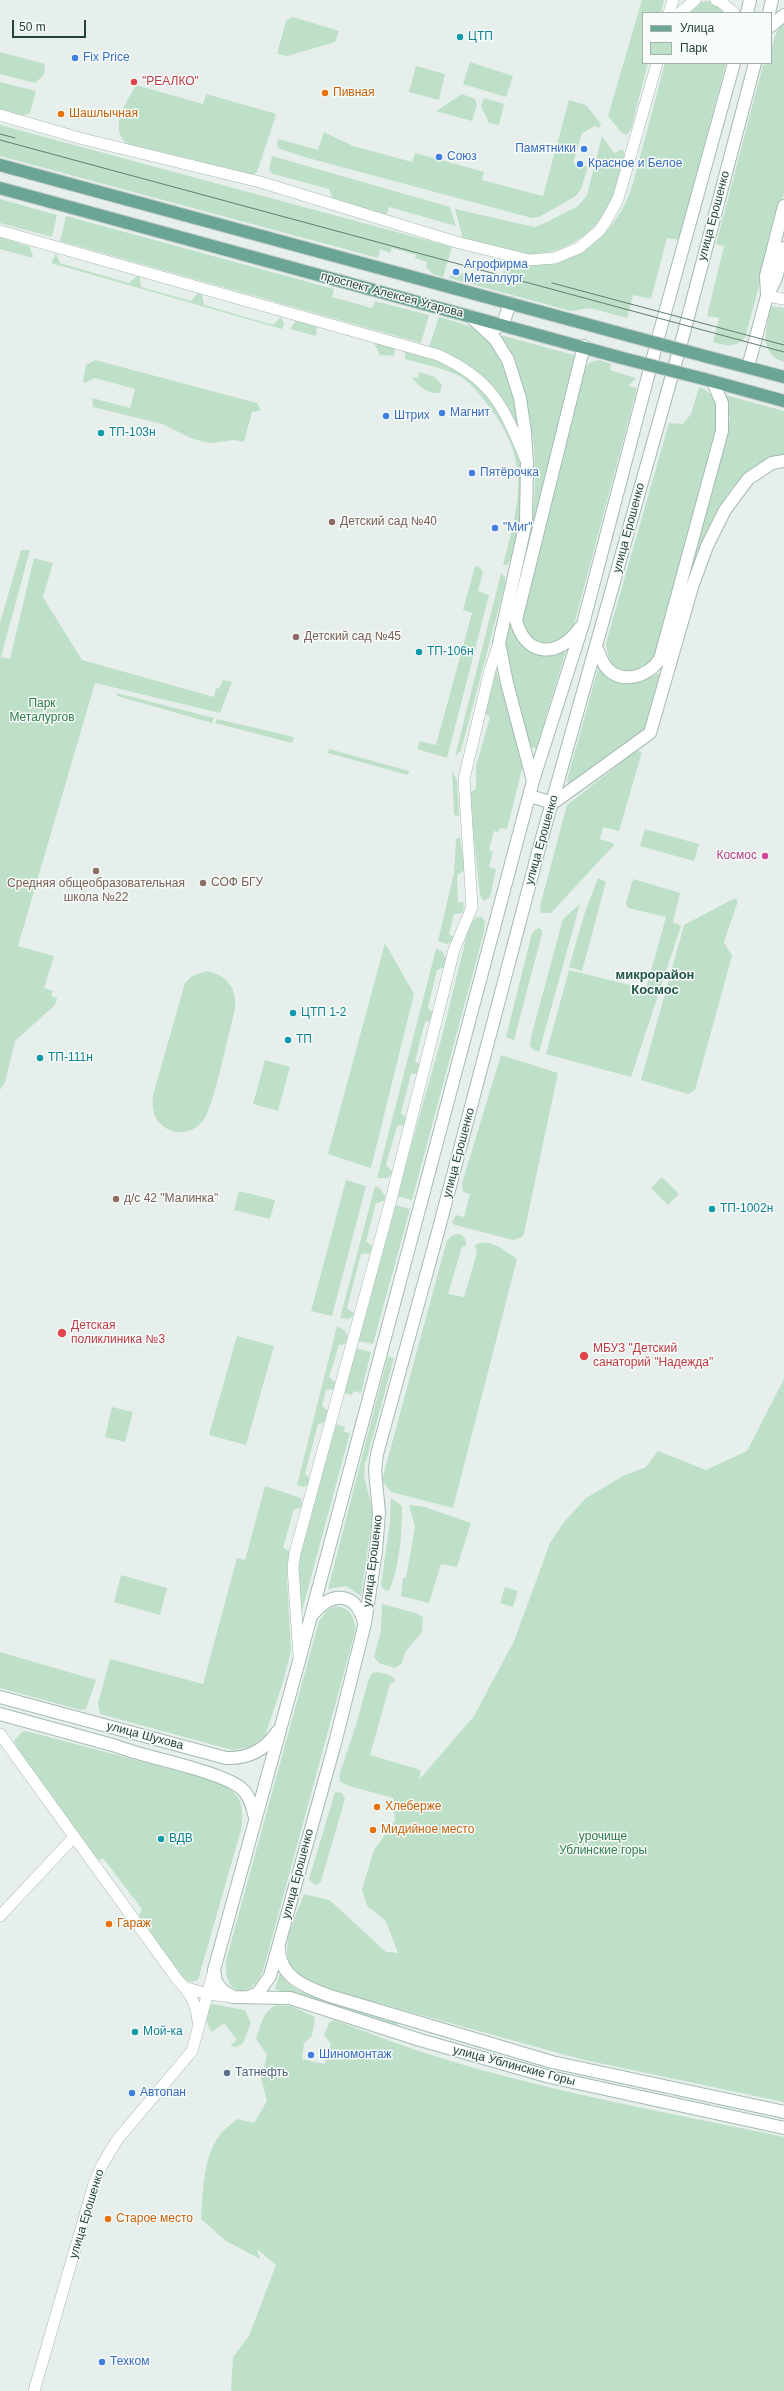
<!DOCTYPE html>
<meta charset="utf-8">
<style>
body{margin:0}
#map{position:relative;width:784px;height:2391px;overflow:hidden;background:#e6efeb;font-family:Helvetica,sans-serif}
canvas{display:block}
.legend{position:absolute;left:642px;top:12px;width:130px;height:52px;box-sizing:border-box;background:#f7fbf9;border:1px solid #a3b1ad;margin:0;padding:5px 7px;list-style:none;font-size:12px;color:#24423a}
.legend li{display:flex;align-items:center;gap:8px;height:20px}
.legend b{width:20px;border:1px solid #a3b1ad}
.scale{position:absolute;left:12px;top:20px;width:74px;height:18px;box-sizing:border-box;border:2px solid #24423a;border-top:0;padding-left:5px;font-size:12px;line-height:14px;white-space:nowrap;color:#24423a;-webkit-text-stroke:3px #f7fbf9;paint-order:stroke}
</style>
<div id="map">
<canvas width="784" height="2391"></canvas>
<ul class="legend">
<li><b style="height:5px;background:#6aa596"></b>Улица</li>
<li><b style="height:11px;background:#bfe0c8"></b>Парк</li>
</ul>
<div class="scale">50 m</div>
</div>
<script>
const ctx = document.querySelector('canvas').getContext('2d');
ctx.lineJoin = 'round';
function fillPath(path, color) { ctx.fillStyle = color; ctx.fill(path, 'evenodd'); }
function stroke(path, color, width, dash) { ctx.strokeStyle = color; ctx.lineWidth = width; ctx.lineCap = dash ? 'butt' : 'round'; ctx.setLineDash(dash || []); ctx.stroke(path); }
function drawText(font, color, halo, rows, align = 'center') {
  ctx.font = font + ' Helvetica,sans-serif'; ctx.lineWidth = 3; ctx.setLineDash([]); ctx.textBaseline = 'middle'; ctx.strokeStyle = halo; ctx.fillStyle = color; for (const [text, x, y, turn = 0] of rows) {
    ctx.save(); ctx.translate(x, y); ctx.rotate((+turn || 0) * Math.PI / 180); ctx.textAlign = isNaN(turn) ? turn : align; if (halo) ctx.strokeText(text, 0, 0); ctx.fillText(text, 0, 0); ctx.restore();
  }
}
const green = new Path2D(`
 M642 0H664L661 13H643V63H648L631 129 627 135 622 133 608 116Z
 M708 1 715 3 728 13H686L698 2Z
 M293 17 339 31 335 42 287 56 277 54 286 21Z
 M784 22V193L745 338C734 348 727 346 713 342L719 318 707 316 724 246 716 244 763 65 771 63C771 47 773 34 784 22Z
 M0 52 45 64 44 75 35 83 0 74Z
 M470 62 513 76 506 97 463 84Z
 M665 63H726L679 240 667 238 651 299 633 295 627 318 590 308 571 311 449 278 450 275 458 277 462 273 500 283 507 261C559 271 600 252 625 204 634 186 638 162 644 142 651 116 658 89 665 63Z
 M416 66 445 74 439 100 409 92Z
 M0 82 36 91 30 113 23 116 0 110Z
 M136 85 203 104 206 94 273 113 276 115 257 172 249 177 127 144C108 127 126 104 136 85Z
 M462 94 475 99 477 105 472 121 436 111Z
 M484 98 504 104 499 125 489 123 481 106Z
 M569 100 586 105 601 124 599 128 595 126 582 133 573 163 588 167 581 189 576 196 539 217 532 218 308 158 280 149 277 146 278 139 318 150 324 132 353 146 412 162 415 153 484 172 482 180 543 196Z
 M0 125 452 247 443 277 433 274 426 267 427 262 415 258 416 255 392 248 390 253 380 249 378 258 0 156Z
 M602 136 614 153 623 149 625 155C621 168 619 181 614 194 599 237 555 262 510 252 495 249 479 243 463 239L455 209 534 227 543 224 578 206 587 195Z
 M272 156 450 207 456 226 389 207 386 216 334 203 329 189 273 174 269 170Z
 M0 199 57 215 52 237 0 223Z
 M66 216 334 289 332 297 372 308 375 301 429 315 421 343 60 241Z
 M0 237 30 247 33 258 0 249Z
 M56 253 60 263 129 283 137 276 140 277 141 287 191 301 198 293 202 295 204 305 273 325 281 317 284 324 282 329 51 263Z
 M771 306 784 308V362C757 354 767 327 771 306Z
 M439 317C452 321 467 324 479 331 510 352 517 407 520 440 515 427 511 412 503 400 487 375 457 357 429 347Z
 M296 321 317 326 316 336 290 329Z
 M500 335 574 355 576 357 519 584 517 583C524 552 534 519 535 487 536 433 527 382 500 335Z
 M374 343 395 348 394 356 380 355Z
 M405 351C418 355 434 357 447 363 482 380 520 436 523 476 525 489 522 502 520 515 518 531 517 552 507 565H503C520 502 532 461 487 404 479 394 469 380 457 375 441 367 421 364 405 359Z
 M95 360 257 403 261 410 252 412 244 442 235 440 210 443 193 439 162 424 93 407 92 398 130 408 135 389 95 378 85 383 83 382 86 365Z
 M599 360 611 364 610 370 636 378 628 386 637 388 573 629 560 643 536 644 521 624 522 613 583 370 590 362Z
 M419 372 435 377 442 385 440 393C427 394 419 386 411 377L418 378Z
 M699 387C718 395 718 408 718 426L654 661C627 678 610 679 606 643L669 423 683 424 691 414Z
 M725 395 784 411V456C724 465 704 540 685 589L730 419Z
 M21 550H30L1 657 10 659 34 558 53 563 43 597 82 660 214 697 216 688 219 689 223 680 232 682 220 713 95 683 18 946 54 956 44 988 53 991 51 996 57 998 55 1005 15 1041 5 1082 0 1090V623Z
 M475 566 479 567 483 572 478 591 489 595 447 758 417 749 420 741 436 745 472 613 463 610Z
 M501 573 505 577V584L461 751 455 756Z
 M509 621H511C518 651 540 664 567 648L536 749 529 745C518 706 499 662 509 621Z
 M599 665 637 681 661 673 647 727 568 785 567 780Z
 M496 669 523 765 507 829 500 828 498 832 494 831 489 850 493 852 489 867 496 869 490 897 484 901 480 895 469 793 476 789V766L490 717 483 712Z
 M117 693 214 718 212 723 117 696Z
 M217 719 294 737 292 743 215 723Z
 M329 749 409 771 408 775 328 753Z
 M636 751 642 752 619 831 603 827 600 839 615 844 551 913H541L540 906 567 805Z
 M452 771 457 780 459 816 454 815Z
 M645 829 699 844 694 861 640 846Z
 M460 837 465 870 457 875 458 902 464 903 463 913 454 914 449 934 456 938 447 944 438 941 454 873 456 839Z
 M598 878 606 882 582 971 569 967 585 912Z
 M633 879 680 893 673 922 681 926 631 1077 546 1054 569 970 646 989 666 917 628 908 626 903Z
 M735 898 738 901 724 942 732 956 695 1090 688 1094 641 1080 684 925Z
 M580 904 539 1052 533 1050 530 1045 531 1037 563 919Z
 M477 917H482L485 921 484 932 412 1200 397 1196 442 1036 469 926Z
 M538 928 542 930V934L514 1040 506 1037 532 933Z
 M385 943 414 994 371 1168 328 1154Z
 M436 949 442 951 446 959V967L437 970 428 1008 435 1014 433 1020 425 1022 415 1061 421 1066 419 1073 411 1074 401 1113 407 1118 405 1125 397 1126 386 1165 393 1172 388 1178H377Z
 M207 971C228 976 237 988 235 1009 229 1031 214 1107 203 1121 193 1133 177 1136 164 1127 153 1119 152 1108 153 1095L185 983 192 976Z
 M501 1055 558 1073 524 1233 522 1237 513 1240 455 1225 452 1222 456 1215 464 1217 470 1194 463 1192 462 1183Z
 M265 1060 290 1067 278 1111 253 1104Z
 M662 1177 679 1194 668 1205 651 1188Z
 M346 1180 366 1186 332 1316 311 1311Z
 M375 1186 380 1188 385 1196 384 1201 376 1203 366 1241 372 1246 370 1253 361 1254 347 1308 355 1314 349 1319 340 1318Z
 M239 1191 275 1200 270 1219 234 1210Z
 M395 1205 410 1209 373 1344 358 1341Z
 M460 1234 465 1238 466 1246 462 1247 448 1294 464 1297 477 1253 475 1245C489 1237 505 1251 517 1259L453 1508 391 1492 382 1480 447 1240 453 1235Z
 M337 1326 344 1330 348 1337 345 1344 339 1345 329 1377 335 1382 334 1389 326 1390 322 1406 328 1411 324 1423 318 1424 305 1474 310 1479 308 1485 303 1487 297 1485Z
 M237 1336 274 1346 246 1445 209 1435Z
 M355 1348 371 1352 361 1393 354 1391 352 1395 342 1392Z
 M388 1356 394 1358 365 1465 364 1476 373 1512 361 1596 346 1586 328 1589Z
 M784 1379V2102L580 2059 327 1989C319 1986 309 1982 301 1977 273 1957 295 1920 304 1894L329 1900 334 1904 386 1952 398 1953 386 1921 367 1906 362 1889 374 1850 395 1821 393 1798 346 1785 340 1781 339 1776 356 1725 369 1678 372 1673C380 1671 386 1674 393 1677L395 1681 390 1684 370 1755 421 1770 419 1780 474 1716 514 1641 550 1543 564 1522 586 1498 623 1476 646 1467 658 1451 706 1470 747 1451Z
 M112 1407 133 1412 125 1442 105 1437Z
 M335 1424 345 1427 344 1432 350 1433 300 1618 299 1561Z
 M265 1486 301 1498 302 1508 294 1509 283 1548 291 1552 287 1578 291 1651 283 1682 265 1736 251 1747 232 1750 100 1714 98 1703 110 1659 203 1684 237 1558 245 1560Z
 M391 1498 402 1506C402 1534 400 1565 389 1591L384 1590 381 1585 390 1522Z
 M409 1505 425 1507 471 1523 457 1567 441 1564 429 1603 401 1596 403 1578H406L415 1527Z
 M121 1575 167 1588 160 1615 114 1602Z
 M505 1587 518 1591 513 1607 500 1603Z
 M382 1604 415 1613 423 1617 422 1632 405 1652 402 1663 395 1668 379 1663 374 1657 381 1630Z
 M336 1606C350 1608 353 1615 356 1628L263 1971C248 2004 220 1993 227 1957L319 1621 327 1610Z
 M0 1652 96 1680 86 1709 81 1710 0 1688Z
 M26 1731 204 1778C234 1787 247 1796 241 1830L198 1980 191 1982 184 1980 138 1918 142 1909 103 1858 97 1861 18 1749 14 1741 22 1732Z
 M335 1792 342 1793 345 1799 321 1881 317 1885 313 1884 309 1879Z
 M280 1973 287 1983 299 1991 398 2023 396 2027 275 1989Z
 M212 2004 245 2010 251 2023 243 2043 236 2047 230 2046 237 2040 224 2023 212 2032C205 2022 204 2013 212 2004Z
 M277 2005 291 2006 315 2017 312 2036 304 2043 302 2059 325 2064 331 2044 324 2035 329 2023 334 2020C365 2031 396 2044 428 2054 544 2091 665 2112 784 2137V2391H231L233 2357 249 2336 276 2265 257 2249 260 2259 226 2241 201 2219C203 2192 203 2158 219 2136 224 2129 232 2124 237 2119L254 2123 267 2101 261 2079 267 2055 256 2039C261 2025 262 2011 277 2005Z`);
const street = new Path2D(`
 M716 0 721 2 734 13
 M669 13 673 0
 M680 13 695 0
 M0 115 83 139 260 182 456 242 529 260 555 258 579 248 599 231 606 221 618 199 657 63
 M0 231 438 355C493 380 503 406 526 460
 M767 296 784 299
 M299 1657 293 1567 295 1553 391 1200 454 950 472 907 464 779 490 670 499 643
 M0 1734 177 1979C190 1993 196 2002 198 2021
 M0 1916 74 1837
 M187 1988 208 1994 233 1997
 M34 2391 94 2184 102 2165 117 2140 192 2051 214 1970`);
const secondary = new Path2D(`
 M747 13 750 0
 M769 13 772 0
 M771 26 784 15
 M734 63 658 338 583 624 533 781 299 1661 214 1970 216 1982 223 1991 233 1997 290 1998 420 2040 550 2077 784 2128
 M767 294 766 276 784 206
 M470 316 495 339 508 360 520 398 525 432 527 464 526 522 499 643 507 683 533 781
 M494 329 503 324 510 303
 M748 367 767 296 776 278 784 248
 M580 628C559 658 526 658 516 620L584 346
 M596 647C599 653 602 662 606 667 621 686 649 676 660 659L722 431V403L713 382
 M530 796 553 803
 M553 803 650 733 692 587 707 546 725 510 748 479 772 463 784 461
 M312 1615C331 1591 355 1591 364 1622
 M0 1697 226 1758C248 1759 265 1750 277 1732
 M0 1714 116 1746C146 1758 222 1771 242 1789 250 1796 252 1807 255 1817
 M279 1949C280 1978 306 1987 330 1996L552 2062 784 2112
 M248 1997 258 1993 270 1976 335 1743 365 1623 376 1551 379 1513 375 1470 377 1454 439 1228 540 845 683 336 755 63`);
const primary = new Path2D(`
 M0 165 630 336
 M0 188 622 358
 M708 357 784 377
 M704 379 784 401`);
const tram = new Path2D(`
 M0 134 15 138
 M0 140 784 352
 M552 283 784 345`);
const primaryBridge = new Path2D(`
 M630 336 708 357
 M622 358 704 379`);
const markers = [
 [460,37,4,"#0f9aa8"],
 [75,58,4,"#3f7fe0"],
 [134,82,4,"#e0444e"],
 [325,93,4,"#e8710a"],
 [61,114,4,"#e8710a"],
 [584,149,4,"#3f7fe0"],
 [439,157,4,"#3f7fe0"],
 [580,164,4,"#3f7fe0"],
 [456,272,4,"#3f7fe0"],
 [442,413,4,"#3f7fe0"],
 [386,416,4,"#3f7fe0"],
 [101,433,4,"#0f9aa8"],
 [472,473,4,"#3f7fe0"],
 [332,522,4,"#8d6e63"],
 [495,528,4,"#3f7fe0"],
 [296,637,4,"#8d6e63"],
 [419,652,4,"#0f9aa8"],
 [765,856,4,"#d1479c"],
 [96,871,4,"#8d6e63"],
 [203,883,4,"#8d6e63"],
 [293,1013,4,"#0f9aa8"],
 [288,1040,4,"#0f9aa8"],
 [40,1058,4,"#0f9aa8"],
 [116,1199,4,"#8d6e63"],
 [712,1209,4,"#0f9aa8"],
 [62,1333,5,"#e0444e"],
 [584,1356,5,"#e0444e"],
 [377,1807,4,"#e8710a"],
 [373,1830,4,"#e8710a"],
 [161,1839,4,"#0f9aa8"],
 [109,1924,4,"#e8710a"],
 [135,2032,4,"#0f9aa8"],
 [311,2055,4,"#3f7fe0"],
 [227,2073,4,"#5c6f8a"],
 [132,2093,4,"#3f7fe0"],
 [108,2219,4,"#e8710a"],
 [102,2362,4,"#3f7fe0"]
];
const cultureNames = [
 ["ЦТП",468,37],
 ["ТП-103н",109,433],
 ["ТП-106н",427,652],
 ["ЦТП 1-2",301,1013],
 ["ТП",296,1040],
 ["ТП-111н",48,1058],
 ["ТП-1002н",720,1209],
 ["ВДВ",169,1839],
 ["Мой-ка",143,2032]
];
const shopNames = [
 ["Fix Price",83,58],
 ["Памятники",576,149,"right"],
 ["Союз",447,157],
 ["Красное и Белое",588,164],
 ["Агрофирма",464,265],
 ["Металлург",464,279],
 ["Магнит",450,413],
 ["Штрих",394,416],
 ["Пятёрочка",480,473],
 ["\"Миг\"",503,528],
 ["Шиномонтаж",319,2055],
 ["Автопан",140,2093],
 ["Техком",110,2362]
];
const healthNames = [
 ["\"РЕАЛКО\"",142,82],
 ["Детская",71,1326],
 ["поликлиника №3",71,1340],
 ["МБУЗ \"Детский",593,1349],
 ["санаторий \"Надежда\"",593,1363]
];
const foodNames = [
 ["Пивная",333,93],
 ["Шашлычная",69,114],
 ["Хлеберже",385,1807],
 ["Мидийное место",381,1830],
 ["Гараж",117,1924],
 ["Старое место",116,2219]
];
const streetNames = [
 ["улица Ерошенко",714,216,-75],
 ["проспект Алексея Угарова",392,295,15],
 ["улица Ерошенко",629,528,-75],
 ["улица Ерошенко",542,840,-74],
 ["улица Ерошенко",459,1153,-75],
 ["улица Ерошенко",373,1561,-83],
 ["улица Шухова",145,1736,15],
 ["улица Ерошенко",298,1874,-75],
 ["улица Ублинские Горы",514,2066,15],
 ["улица Ерошенко",87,2214,-73]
];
const educationNames = [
 ["Детский сад №40",340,522],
 ["Детский сад №45",304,637],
 ["СОФ БГУ",211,883],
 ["Средняя общеобразовательная",96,884,"center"],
 ["школа №22",96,898,"center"],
 ["д/с 42 \"Малинка\"",124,1199]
];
const parkNames = [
 ["Парк",42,704],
 ["Металургов",42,718],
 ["урочище",603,1837],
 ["Ублинские горы",603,1851]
];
const hotelNames = [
 ["Космос",757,856]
];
const serviceNames = [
 ["Татнефть",235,2073]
];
const neighbourhoodNames = [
 ["микрорайон",655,975],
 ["Космос",655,990]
];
fillPath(green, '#bfe0c8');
stroke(street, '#a8b8b2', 12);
stroke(secondary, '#a4bbb3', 14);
stroke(primary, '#c2cac8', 14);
stroke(street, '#fff', 11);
stroke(secondary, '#fff', 12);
stroke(primary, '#6aa596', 12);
stroke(tram, '#5f7d75', 1);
stroke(primaryBridge, '#c2cac8', 14, []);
stroke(primaryBridge, '#6aa596', 12);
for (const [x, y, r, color] of markers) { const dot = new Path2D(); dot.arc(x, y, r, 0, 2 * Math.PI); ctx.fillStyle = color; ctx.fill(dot); stroke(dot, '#f7fbf9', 1.5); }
drawText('12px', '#0d838f', '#f7fbf9', cultureNames, 'left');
drawText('12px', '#366cbe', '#f7fbf9', shopNames, 'left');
drawText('12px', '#be3a42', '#f7fbf9', healthNames, 'left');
drawText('12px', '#c56008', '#f7fbf9', foodNames, 'left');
drawText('12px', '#24423a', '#f7fbf9', streetNames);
drawText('12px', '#785e54', '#f7fbf9', educationNames, 'left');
drawText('12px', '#2d7a4b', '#f7fbf9', parkNames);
drawText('12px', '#b23c85', '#f7fbf9', hotelNames, 'right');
drawText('12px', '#4e5e75', '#f7fbf9', serviceNames, 'left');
drawText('bold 13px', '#1f5548', '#f7fbf9', neighbourhoodNames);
</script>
